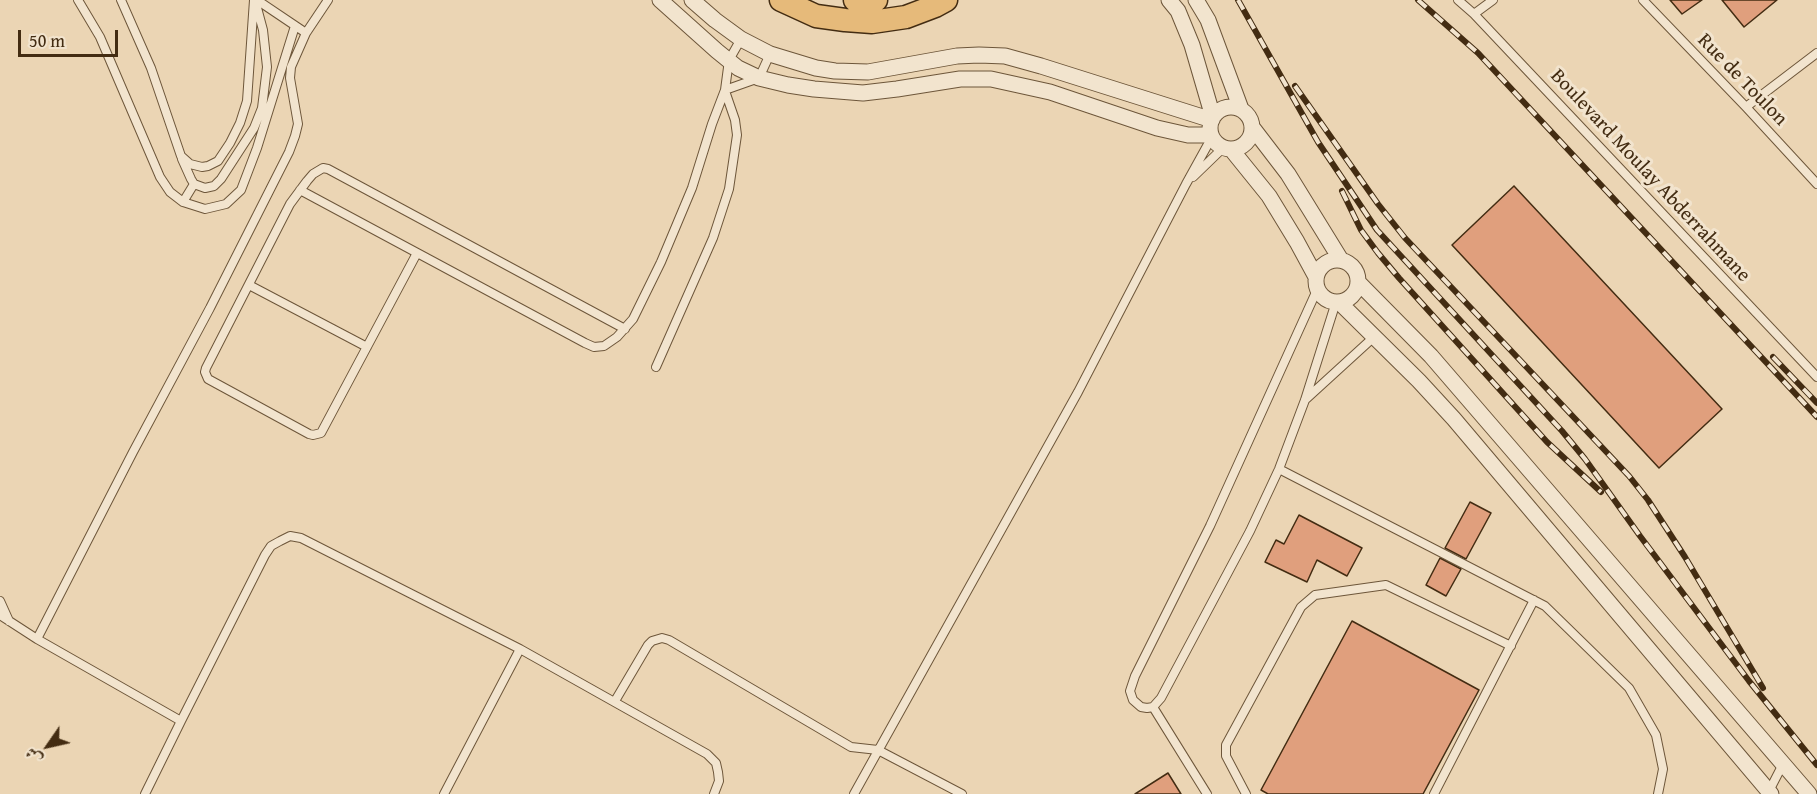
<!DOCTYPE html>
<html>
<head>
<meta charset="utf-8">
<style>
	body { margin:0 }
	#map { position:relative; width:1817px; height:794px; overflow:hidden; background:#ebd5b4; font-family:"Gentium Book Plus",Amiri,serif }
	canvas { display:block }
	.north { position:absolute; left:18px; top:716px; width:60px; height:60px; -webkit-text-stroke:4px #f2e4ce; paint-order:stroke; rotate:236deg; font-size:16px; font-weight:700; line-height:24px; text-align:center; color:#432c12 }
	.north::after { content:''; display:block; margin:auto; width:21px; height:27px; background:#432c12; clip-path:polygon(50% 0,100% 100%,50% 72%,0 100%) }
	.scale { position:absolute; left:18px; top:30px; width:100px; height:27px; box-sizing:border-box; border:3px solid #432c12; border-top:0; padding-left:8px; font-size:18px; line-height:21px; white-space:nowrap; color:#432c12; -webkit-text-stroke:4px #f2e4ce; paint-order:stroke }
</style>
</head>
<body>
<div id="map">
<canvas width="1817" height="794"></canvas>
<div class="north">ش</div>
<div class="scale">50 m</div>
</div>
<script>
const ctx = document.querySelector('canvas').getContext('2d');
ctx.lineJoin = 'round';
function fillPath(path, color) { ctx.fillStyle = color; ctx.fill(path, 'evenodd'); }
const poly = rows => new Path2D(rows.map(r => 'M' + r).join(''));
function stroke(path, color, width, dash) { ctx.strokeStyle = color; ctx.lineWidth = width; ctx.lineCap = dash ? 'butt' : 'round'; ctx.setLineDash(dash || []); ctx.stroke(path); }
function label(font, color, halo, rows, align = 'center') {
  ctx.font = font + ' "Gentium Book Plus",serif'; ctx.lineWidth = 6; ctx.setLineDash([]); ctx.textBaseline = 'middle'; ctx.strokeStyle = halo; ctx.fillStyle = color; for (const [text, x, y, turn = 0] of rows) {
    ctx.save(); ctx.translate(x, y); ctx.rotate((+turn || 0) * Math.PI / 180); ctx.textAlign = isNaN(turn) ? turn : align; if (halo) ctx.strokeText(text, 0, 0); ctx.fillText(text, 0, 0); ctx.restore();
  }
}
const building = poly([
	[1670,0,1702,0,1682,14,1670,0],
	[1722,0,1777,0,1744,27,1722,0],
	[1514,186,1722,409,1659,468,1452,245,1514,186],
	[1470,502,1491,513,1466,559,1445,548,1470,502],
	[1299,515,1362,548,1347,576,1317,560,1307,582,1265,562,1276,540,1284,544,1299,515],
	[1440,558,1461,569,1446,596,1426,585,1440,558],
	[1352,621,1479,690,1423,794,1268,794,1261,790,1352,621],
	[1168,773,1181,794,1135,794,1168,773]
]);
fillPath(building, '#e09f7d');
stroke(building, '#432c12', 1.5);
const lane = poly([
	[78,0,100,37,160,177,170,192,183,202,205,209,226,204,241,190,257,148,295,26],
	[121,0,151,68,181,156,190,164,202,167,208,166,218,161,230,143,240,123,247,101,254,0],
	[257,0,306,33],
	[1458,0,1474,14,1817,377],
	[1643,0,1746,107,1817,184],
	[1474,14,1493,0],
	[725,90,759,78,770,54],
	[1746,107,1817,53],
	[182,159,191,179,194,184,205,188,214,186,221,179,254,128,262,108,267,67,263,30,256,4],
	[1193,177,1223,148],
	[300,190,585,343,594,347,604,346,617,337,633,319,661,262,692,188,712,124,725,90,729,60,741,39],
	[183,202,194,184],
	[417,253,321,433,313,435,309,434,208,379,205,372,206,368,290,204,307,181,313,174,323,168,328,169,625,329],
	[249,285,367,347],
	[1317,290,1210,526,1135,676,1130,691,1133,700,1141,707,1147,708,1153,707,1161,698,1250,531,1279,469,1305,400,1336,302],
	[656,367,713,238,729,189,737,135,735,120,725,91],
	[1306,399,1375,336],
	[1279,469,1545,606,1629,688,1656,735,1663,769,1658,794],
	[0,601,9,621],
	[0,615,37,639,181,721,145,794],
	[37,639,133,452,210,308,289,152,295,136,298,124,290,78,291,67,306,33,328,0],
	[520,649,707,754,716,763,718,772,719,781,714,794],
	[615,701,648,645,652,641,662,638,669,640,851,747,878,750,962,794],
	[1153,707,1207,794],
	[181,721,265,555,271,546,280,541,290,536,301,538,520,649,444,794],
	[1768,793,1783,764],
	[854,794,1078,392,1186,184,1212,137],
	[1246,794,1226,756,1226,745,1301,607,1315,595,1386,585,1511,646],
	[1434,794,1534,600]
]);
const street = poly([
	[660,0,717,51,738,68,759,78,788,85,814,89,863,93,897,89,960,79,991,79,1050,92,1157,128,1188,135,1211,135],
	[692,0,715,20,741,39,770,54,816,68,835,71,868,72,957,56,979,55,1005,56,1041,66,1212,120],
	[1169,0,1178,11,1192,45,1213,117],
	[1196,0,1208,20,1241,109],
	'1210 128a21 21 0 1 1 42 0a21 21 0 1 1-42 0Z',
	[1252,127,1288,174,1341,260],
	[1231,149,1269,196,1297,242,1316,277],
	'1316 281a21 21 0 1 1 42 0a21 21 0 1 1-42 0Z',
	[1358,282,1431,356,1809,794],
	[1339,302,1419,381,1454,419,1771,794]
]);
const primary = poly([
	[781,0,816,16,845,20,872,22,906,17,935,6,946,0],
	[855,0,876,0]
]);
stroke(lane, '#6d563a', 10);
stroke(street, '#6d563a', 17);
stroke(primary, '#432c12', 25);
stroke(lane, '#f2e4ce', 8);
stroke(street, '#f2e4ce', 15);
stroke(primary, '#e6ba7a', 22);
const rail = poly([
	[1238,0,1318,142,1377,230,1562,431,1585,459,1640,536,1749,681,1817,765],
	[1418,0,1478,53,1817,417],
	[1295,86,1378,204,1405,238,1629,476,1648,500,1685,557,1763,688],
	[1342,191,1361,230,1378,253,1399,278,1547,442,1601,492],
	[1773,357,1817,403]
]);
stroke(rail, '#432c12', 6);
stroke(rail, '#f2e4ce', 4, [11]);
label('20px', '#432c12', '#f2e4ce', [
	["Rue de Toulon",1742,80,46],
	["Boulevard Moulay Abderrahmane",1650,176,47]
]);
</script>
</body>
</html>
